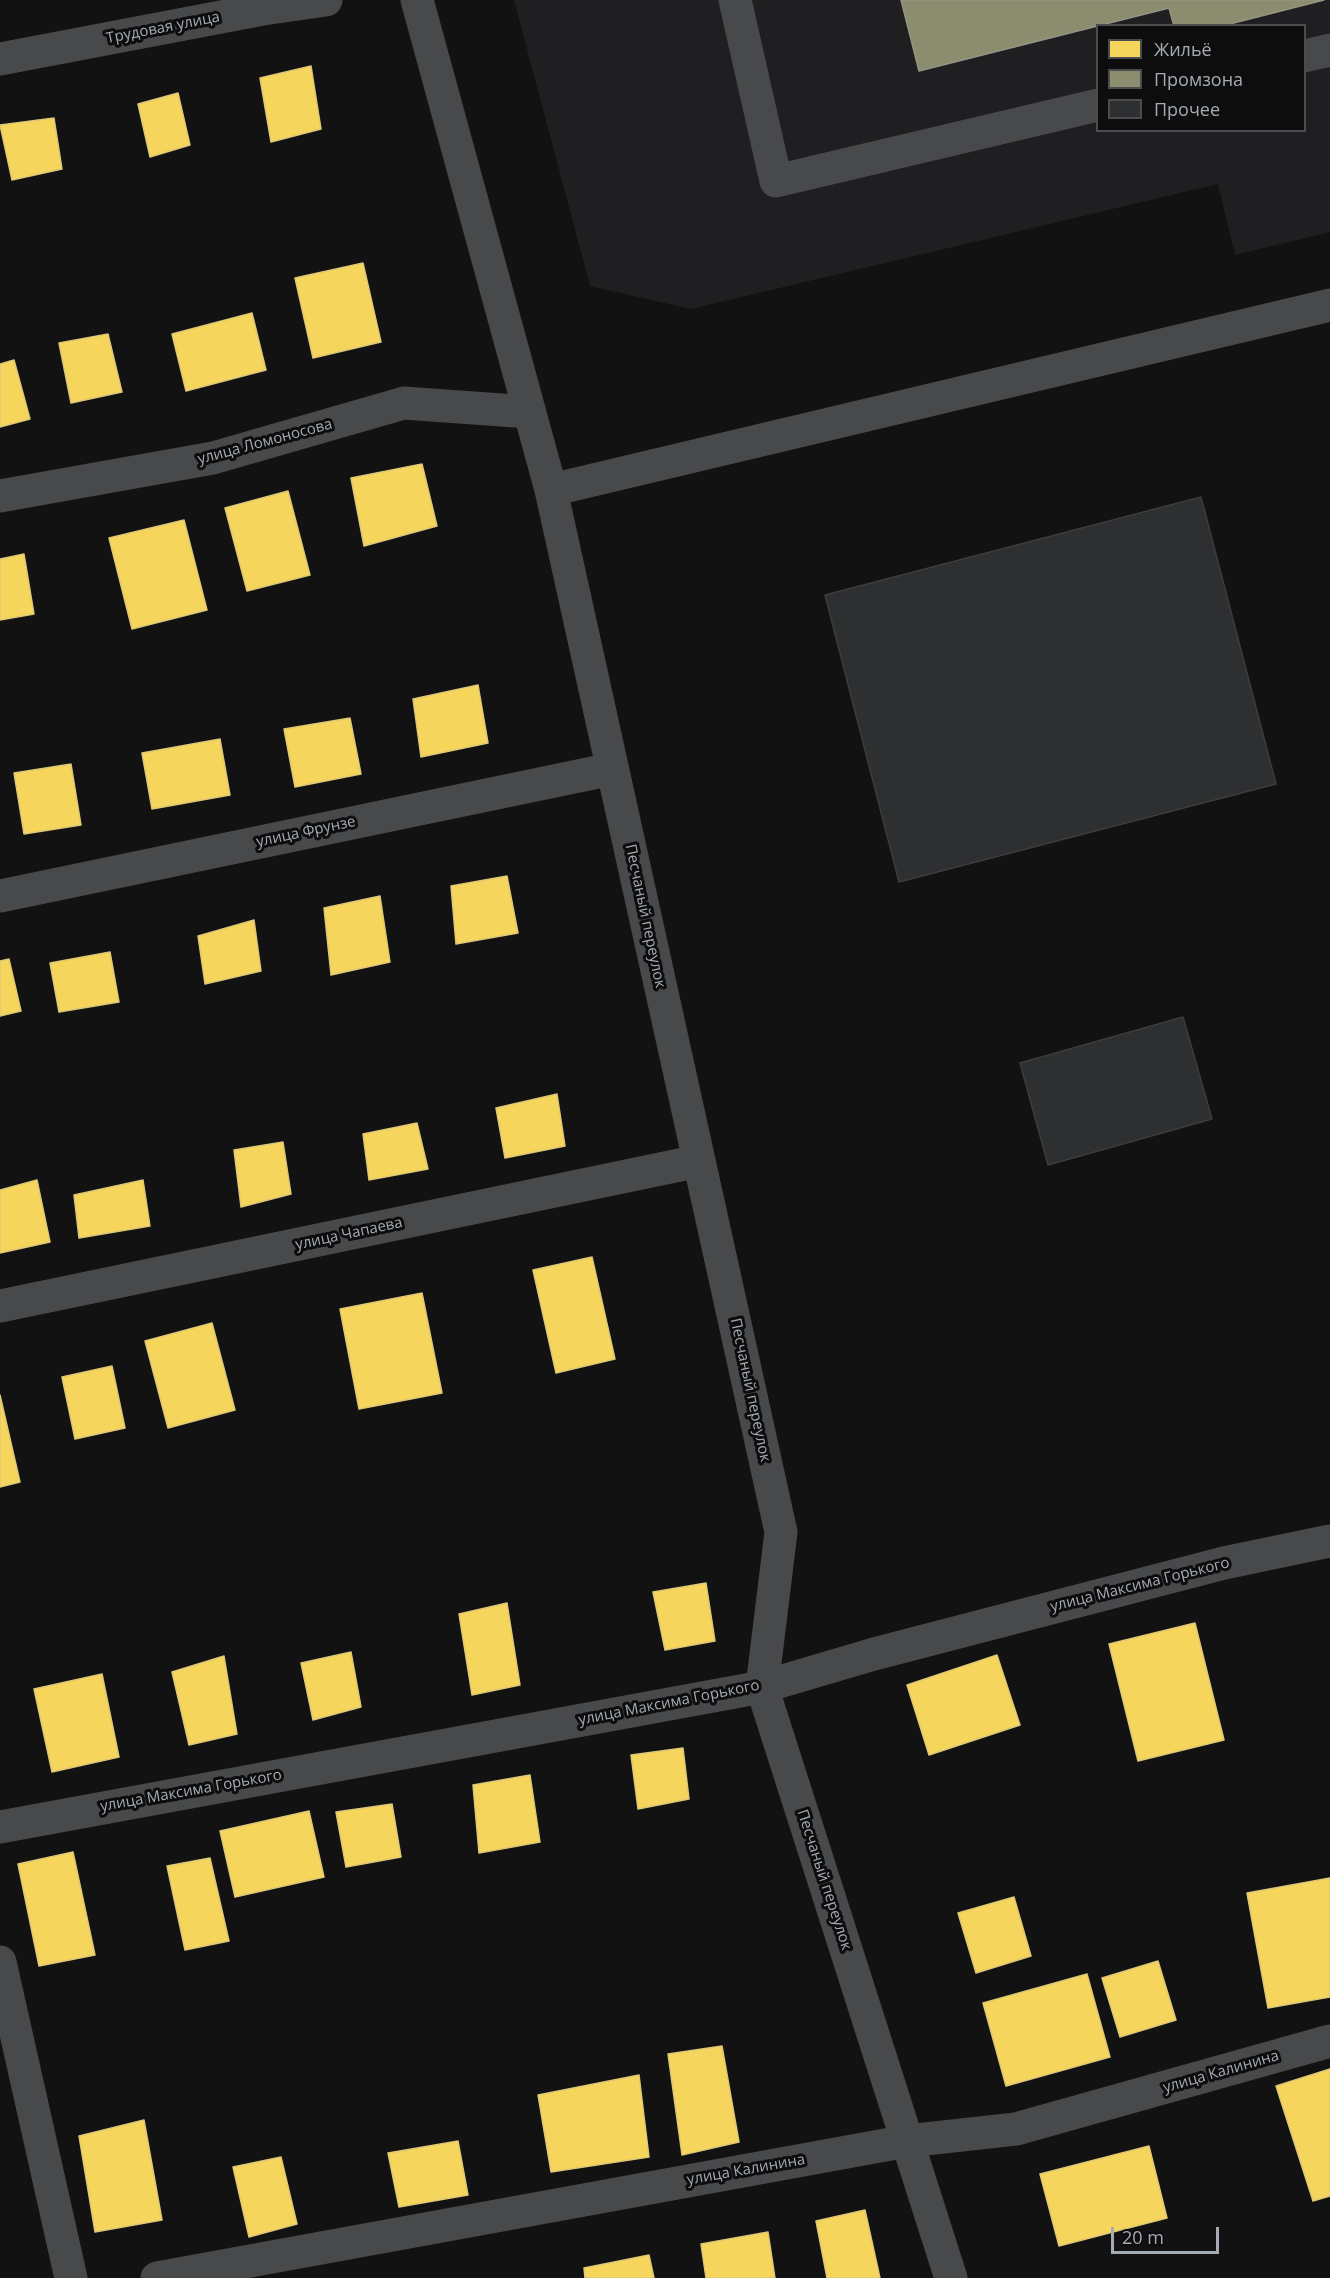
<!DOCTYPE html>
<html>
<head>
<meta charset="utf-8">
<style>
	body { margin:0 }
	#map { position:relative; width:1330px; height:2278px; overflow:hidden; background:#121213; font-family:"Open Sans",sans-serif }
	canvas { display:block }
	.legend { position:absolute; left:1096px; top:24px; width:210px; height:108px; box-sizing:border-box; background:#0d0d0e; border:2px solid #4a4c50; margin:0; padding:8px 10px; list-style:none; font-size:18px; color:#a5abb2 }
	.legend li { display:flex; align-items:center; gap:12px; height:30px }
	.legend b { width:30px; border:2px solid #4a4c50 }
	.scale { position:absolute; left:1111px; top:2227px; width:108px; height:27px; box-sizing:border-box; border:3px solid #a5abb2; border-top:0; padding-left:8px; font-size:18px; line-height:21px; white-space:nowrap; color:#a5abb2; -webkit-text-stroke:4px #0d0d0e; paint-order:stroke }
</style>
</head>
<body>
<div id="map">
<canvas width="1330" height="2278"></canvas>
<ul class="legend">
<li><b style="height:16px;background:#f6d55c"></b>Жильё</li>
<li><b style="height:16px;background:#8c8c6e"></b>Промзона</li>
<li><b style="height:16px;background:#2e2f30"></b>Прочее</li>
</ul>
<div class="scale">20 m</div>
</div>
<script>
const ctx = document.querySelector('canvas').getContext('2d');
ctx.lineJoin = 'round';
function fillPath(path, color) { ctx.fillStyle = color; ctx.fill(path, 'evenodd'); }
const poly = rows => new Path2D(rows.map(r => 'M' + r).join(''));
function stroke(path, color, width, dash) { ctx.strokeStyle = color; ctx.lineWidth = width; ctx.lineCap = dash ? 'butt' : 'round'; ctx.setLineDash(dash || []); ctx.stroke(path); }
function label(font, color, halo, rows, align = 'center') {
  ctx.font = font + ' "Open Sans",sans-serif'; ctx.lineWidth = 6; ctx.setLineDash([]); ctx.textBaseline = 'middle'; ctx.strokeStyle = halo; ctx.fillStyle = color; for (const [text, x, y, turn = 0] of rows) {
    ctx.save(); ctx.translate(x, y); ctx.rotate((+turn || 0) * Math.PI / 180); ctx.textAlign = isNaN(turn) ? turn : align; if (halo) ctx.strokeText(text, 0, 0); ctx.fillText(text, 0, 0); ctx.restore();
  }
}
fillPath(poly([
	[514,0,1330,0,1330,232,1235,255,1218,184,691,309,590,286],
	[1098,26,1304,26,1304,130,1098,130]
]), '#1f1f21');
const homes = poly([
	[311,66,321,129,271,142,260,78,311,66],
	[178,93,190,145,150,157,138,104,178,93],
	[54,118,62,169,12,180,0,125,54,118],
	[363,263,381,342,313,358,295,278,363,263],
	[252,313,266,370,186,391,172,334,252,313],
	[108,334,122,392,71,403,59,343,108,334],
	[14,360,30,419,0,427,0,364,14,360],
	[422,464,437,526,364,546,351,478,422,464],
	[288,491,310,575,247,591,225,508,288,491],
	[184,520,207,610,132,629,109,538,184,520],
	[24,554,34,614,0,620,0,559,24,554],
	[478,685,488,743,421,757,413,699,478,685],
	[350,718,361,774,295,787,284,729,350,718],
	[220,739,230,795,152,809,142,753,220,739],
	[71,764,81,825,24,834,14,773,71,764],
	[507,876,518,933,456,944,451,886,507,876],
	[380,896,390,962,331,975,324,908,380,896],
	[254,920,261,971,205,984,198,936,254,920],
	[110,952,119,1002,59,1012,50,963,110,952],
	[9,959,21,1011,0,1016,0,961,9,959],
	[557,1094,565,1146,505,1158,496,1108,557,1094],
	[417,1123,428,1169,369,1180,363,1134,417,1123],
	[283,1142,291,1194,241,1207,234,1150,283,1142],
	[37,1180,50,1242,0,1253,0,1190,37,1180],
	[143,1180,150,1226,79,1238,74,1195,143,1180],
	[592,1257,615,1359,556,1373,533,1270,592,1257],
	[422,1293,442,1393,359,1409,340,1309,422,1293],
	[212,1323,235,1410,168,1428,145,1341,212,1323],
	[112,1366,125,1428,75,1439,62,1377,112,1366],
	[0,1395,20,1482,0,1487,0,1395],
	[706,1583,715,1641,665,1650,653,1592,706,1583],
	[507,1603,520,1685,472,1695,459,1614,507,1603],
	[1195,1623,1224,1740,1138,1761,1109,1644,1195,1623],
	[351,1652,361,1707,313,1720,301,1663,351,1652],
	[997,1655,1020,1725,929,1755,907,1685,997,1655],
	[224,1656,237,1734,189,1745,172,1672,224,1656],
	[102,1674,119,1757,52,1772,34,1689,102,1674],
	[683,1748,689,1799,638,1809,631,1755,683,1748],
	[530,1775,540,1842,479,1853,473,1785,530,1775],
	[392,1804,401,1857,346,1867,336,1812,392,1804],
	[309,1811,324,1877,235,1897,220,1831,309,1811],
	[73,1852,95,1955,39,1966,18,1864,73,1852],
	[210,1858,229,1941,185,1950,167,1866,210,1858],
	[1330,1878,1330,1997,1268,2008,1247,1893,1330,1878],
	[1014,1897,1031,1956,976,1973,958,1913,1014,1897],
	[1158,1961,1176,2020,1120,2037,1102,1978,1158,1961],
	[1087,1974,1110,2057,1006,2086,983,2003,1087,1974],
	[722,2046,739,2142,682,2155,668,2054,722,2046],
	[1330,2069,1330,2196,1313,2201,1276,2086,1330,2069],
	[639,2075,649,2157,551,2172,538,2095,639,2075],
	[144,2120,162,2220,95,2232,79,2136,144,2120],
	[458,2141,468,2195,399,2207,388,2153,458,2141],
	[1149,2146,1167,2218,1059,2246,1040,2174,1149,2146],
	[281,2157,297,2224,249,2237,233,2167,281,2157],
	[865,2210,880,2278,827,2278,816,2221,865,2210],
	[768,2232,775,2278,706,2278,701,2244,768,2232],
	[649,2255,654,2278,585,2278,584,2268,649,2255]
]);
fillPath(homes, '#f6d55c');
stroke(homes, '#dec876', 1.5);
const industry = poly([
	[901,0,1324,0,1222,26,1174,26,1169,8,919,71,901,0]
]);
fillPath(industry, '#8c8c6e');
stroke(industry, '#949582', 1.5);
const building = poly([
	[1201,497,1276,784,899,882,825,595,1201,497],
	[1183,1017,1212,1119,1048,1165,1020,1063,1183,1017]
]);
fillPath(building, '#2e2f30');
stroke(building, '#3b3d3f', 1.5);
stroke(poly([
	[417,0,551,490,781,1532,762,1687,951,2278],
	[735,0,776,181,1098,105],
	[1304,56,1330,50],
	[0,59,263,9,326,0],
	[551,490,1330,305],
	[0,496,213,458,404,403,529,412],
	[0,896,612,769],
	[0,1306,699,1161],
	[0,1827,762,1687,874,1654,1224,1563,1330,1541],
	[0,1962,71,2278],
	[157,2278,907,2141,1016,2129,1330,2041]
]), '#47494b', 33);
label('15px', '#a5abb2', '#0d0d0e', [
	["Трудовая улица",163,28,-11],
	["улица Ломоносова",265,442,-15],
	["улица Фрунзе",306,832,-12],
	["Песчаный переулок",645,916,78],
	["улица Чапаева",349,1234,-12],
	["Песчаный переулок",750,1390,78],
	["улица Максима Горького",1140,1585,-14],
	["улица Максима Горького",669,1703,-11],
	["улица Максима Горького",191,1791,-10],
	["Песчаный переулок",824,1880,72],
	["улица Калинина",1221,2072,-16],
	["улица Калинина",746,2170,-10]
]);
</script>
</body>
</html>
